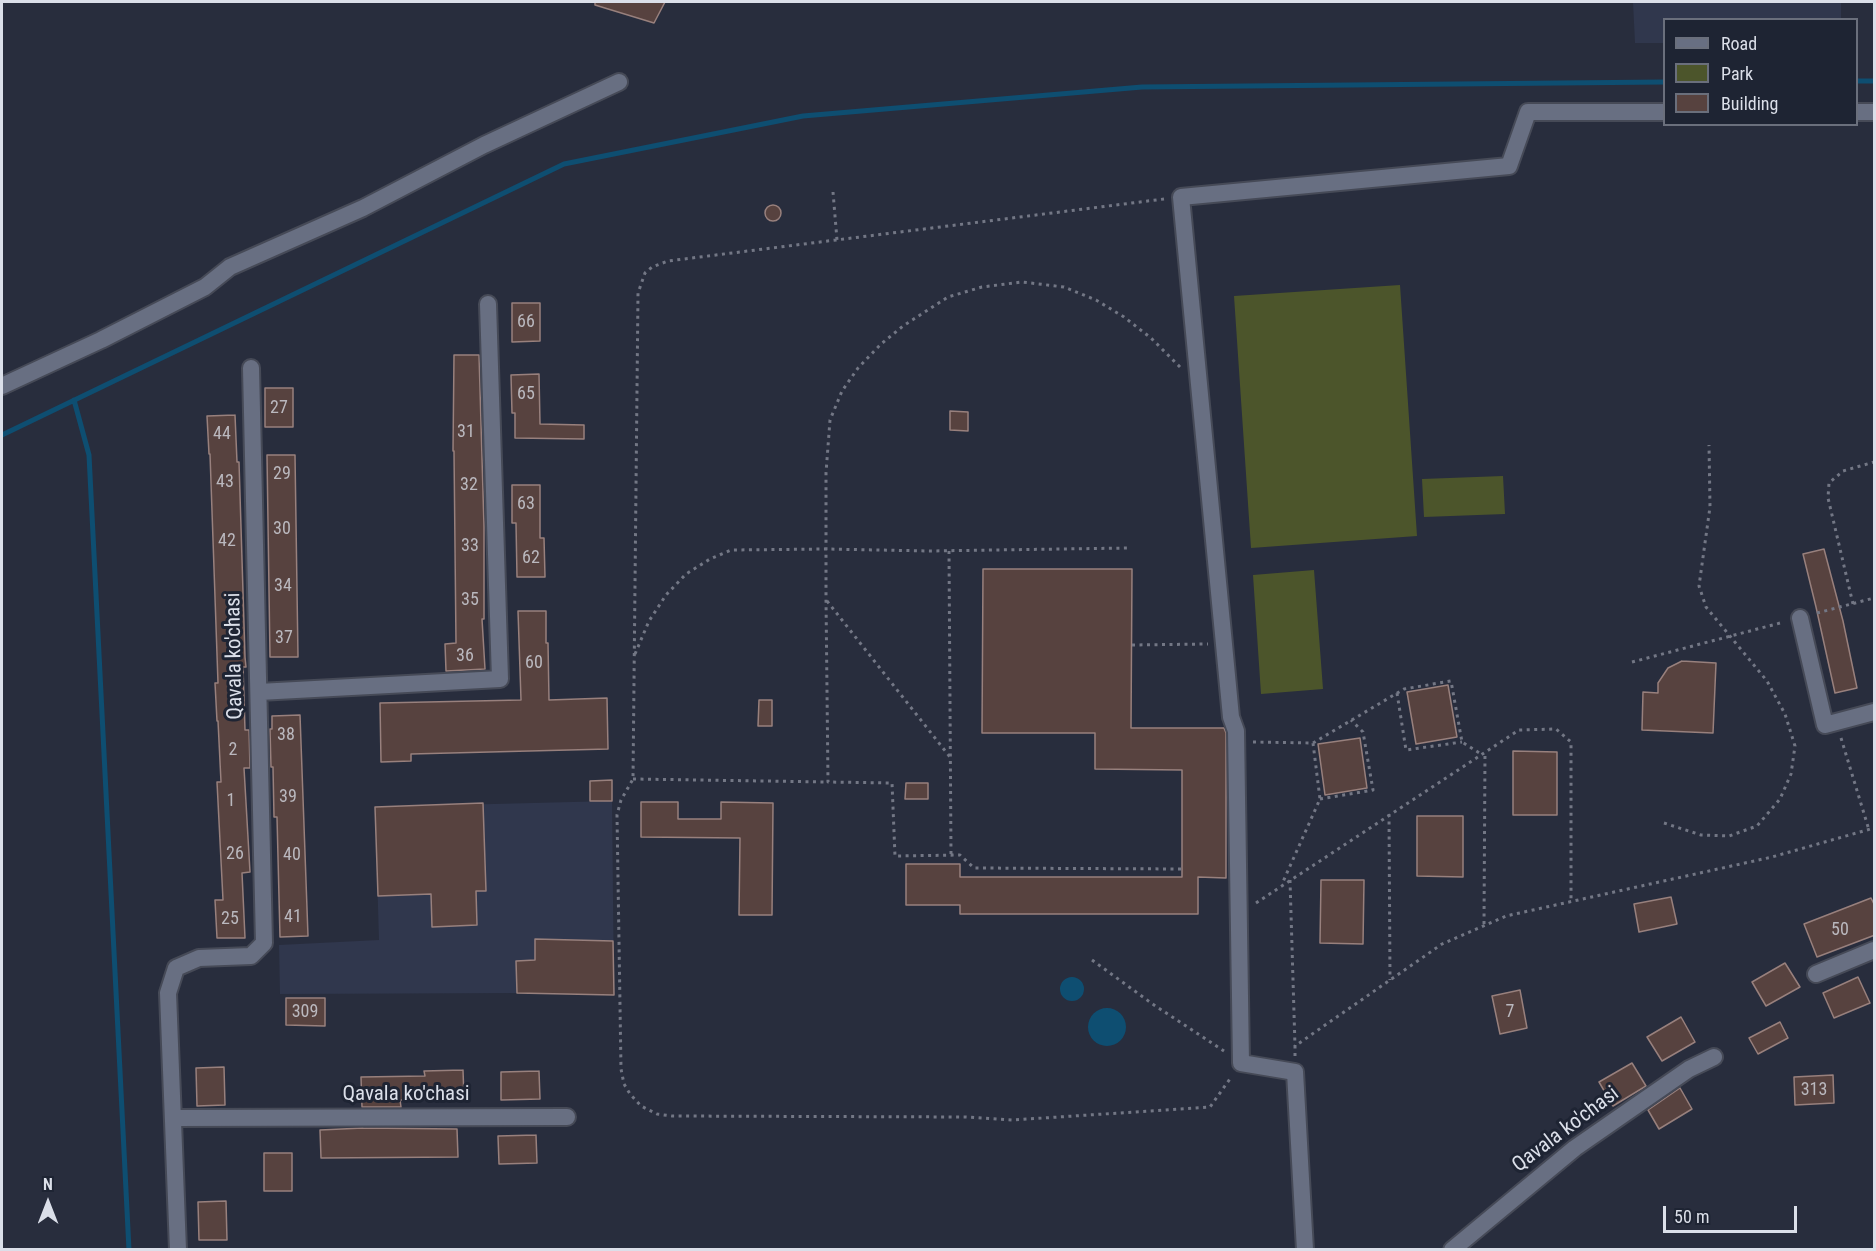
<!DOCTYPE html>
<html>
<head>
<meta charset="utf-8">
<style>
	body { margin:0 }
	#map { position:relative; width:1876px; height:1251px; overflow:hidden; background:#282d3d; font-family:"Roboto Condensed",sans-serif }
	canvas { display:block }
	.frame { position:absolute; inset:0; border:3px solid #dbdfe9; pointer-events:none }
	.legend { position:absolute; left:1663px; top:18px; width:195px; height:108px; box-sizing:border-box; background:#1e2433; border:2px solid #6a6f7c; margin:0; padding:8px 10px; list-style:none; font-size:18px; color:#dbdfe9 }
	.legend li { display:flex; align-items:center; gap:12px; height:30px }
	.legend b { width:30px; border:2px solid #6a6f7c }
	.north { position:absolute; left:18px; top:1173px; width:60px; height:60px; -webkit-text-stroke:4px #1e2433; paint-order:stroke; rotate:0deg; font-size:16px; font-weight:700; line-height:24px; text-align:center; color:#dbdfe9 }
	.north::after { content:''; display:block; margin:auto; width:21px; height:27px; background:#dbdfe9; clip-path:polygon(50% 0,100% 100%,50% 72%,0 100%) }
	.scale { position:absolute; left:1663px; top:1206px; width:134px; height:27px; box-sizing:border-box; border:3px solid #dbdfe9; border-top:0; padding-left:8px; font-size:18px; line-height:21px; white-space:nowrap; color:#dbdfe9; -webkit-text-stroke:4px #1e2433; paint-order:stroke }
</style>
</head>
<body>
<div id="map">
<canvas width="1876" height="1251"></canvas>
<div class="frame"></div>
<ul class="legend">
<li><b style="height:8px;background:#686f82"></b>Road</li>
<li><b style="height:16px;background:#4c552b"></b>Park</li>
<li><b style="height:16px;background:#57423f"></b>Building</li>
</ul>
<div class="north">N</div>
<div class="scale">50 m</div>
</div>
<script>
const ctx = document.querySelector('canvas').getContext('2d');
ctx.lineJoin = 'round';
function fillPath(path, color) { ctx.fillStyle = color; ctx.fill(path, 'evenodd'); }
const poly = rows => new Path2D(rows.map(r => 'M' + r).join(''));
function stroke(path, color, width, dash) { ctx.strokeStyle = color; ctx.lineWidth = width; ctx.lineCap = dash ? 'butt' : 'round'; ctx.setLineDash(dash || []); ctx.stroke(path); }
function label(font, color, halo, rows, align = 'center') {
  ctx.font = font + ' "Roboto Condensed",sans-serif'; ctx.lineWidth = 6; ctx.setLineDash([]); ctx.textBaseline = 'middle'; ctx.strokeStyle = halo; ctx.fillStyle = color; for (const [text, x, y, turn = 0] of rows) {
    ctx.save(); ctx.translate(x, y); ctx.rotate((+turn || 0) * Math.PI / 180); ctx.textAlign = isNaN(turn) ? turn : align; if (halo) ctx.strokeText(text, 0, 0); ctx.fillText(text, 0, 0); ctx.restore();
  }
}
fillPath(poly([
	[1633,2,1841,2,1841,19,1664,20,1664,43,1635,43],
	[612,801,614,995,517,993,280,994,279,945,379,940,375,807]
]), '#30374d');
fillPath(poly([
	[1400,285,1417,536,1251,548,1234,296],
	[1503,476,1505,514,1424,517,1422,479],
	[1314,570,1323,689,1261,694,1253,575]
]), '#4c552b');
fillPath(poly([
	'1060 989a12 12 0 1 1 24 0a12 12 0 1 1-24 0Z',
	'1088 1027a19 19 0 1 1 38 0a19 19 0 1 1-38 0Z'
]), '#0e4e71');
stroke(poly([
	[1856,81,1874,81],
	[74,400,89,455,129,1250],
	[2,435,564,164,803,116,1142,87,1664,82]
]), '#0e4e71', 5);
const building = poly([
	[595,2,665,2,654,23,595,5,595,2],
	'765 213a8 8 0 1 1 16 0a8 8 0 1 1-16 0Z',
	[512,303,540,303,540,341,512,342,512,303],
	[454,355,479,355,484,527,484,619,482,619,485,669,446,671,445,644,456,643,454,451,453,451,454,355],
	[539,374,540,424,584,425,584,439,515,438,515,413,512,413,511,375,539,374],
	[265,388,293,388,293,427,265,427,265,388],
	[950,411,968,412,968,431,950,430,950,411],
	[235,415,237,462,239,462,245,657,246,667,243,667,245,730,249,730,250,768,244,768,250,872,242,873,245,938,217,938,215,900,223,900,217,782,221,782,218,721,217,721,215,683,218,683,210,454,209,454,207,416,235,415],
	[267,455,295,455,298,657,270,657,267,455],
	[512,485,540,485,540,538,544,538,545,577,517,577,516,523,512,523,512,485],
	[1824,549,1843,621,1857,688,1835,693,1816,607,1803,554,1824,549],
	[983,569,1132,569,1131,728,1224,728,1226,733,1226,878,1198,877,1198,914,960,914,960,905,906,905,906,864,960,864,960,877,1182,877,1182,770,1095,769,1095,733,982,733,983,569],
	[518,611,546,611,546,643,548,643,549,700,607,698,608,749,411,754,411,761,381,762,380,703,521,700,518,611],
	[1682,661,1716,663,1713,733,1642,730,1643,692,1658,693,1658,683,1668,668,1682,661],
	[1448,685,1457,737,1416,744,1407,692,1448,685],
	[759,700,772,700,772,726,758,726,759,700],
	[300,715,308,936,280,937,277,817,274,817,273,767,271,767,270,729,272,729,272,716,300,715],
	[1360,738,1367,788,1325,795,1318,744,1360,738],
	[1513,751,1557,752,1557,815,1513,815,1513,751],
	[612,780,612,801,590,801,590,781,612,780],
	[906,783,928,783,928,799,905,799,906,783],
	[641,802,678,802,678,819,721,819,721,802,773,803,772,915,739,915,740,838,641,837,641,802],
	[483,803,486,891,476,891,477,925,432,927,431,894,378,896,375,807,483,803],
	[1417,816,1463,816,1463,877,1417,876,1417,816],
	[1321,880,1364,880,1363,944,1320,943,1321,880],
	[1671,897,1677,924,1639,932,1634,904,1671,897],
	[1871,898,1875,906,1875,935,1817,957,1804,924,1871,898],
	[535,939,613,941,614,995,517,993,516,961,535,960,535,939],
	[1785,963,1800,987,1766,1006,1752,982,1785,963],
	[1858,977,1870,1003,1834,1018,1823,993,1858,977],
	[1520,990,1527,1028,1500,1034,1492,996,1520,990],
	[286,998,325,998,325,1026,286,1025,286,998],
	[1681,1017,1695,1042,1662,1061,1647,1037,1681,1017],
	[1780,1022,1788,1038,1758,1054,1749,1038,1780,1022],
	[1632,1063,1646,1086,1613,1106,1599,1082,1632,1063],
	[224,1067,225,1105,197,1106,196,1068,224,1067],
	[463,1070,464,1098,400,1100,401,1107,362,1107,361,1077,425,1076,424,1071,463,1070],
	[539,1071,540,1099,501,1100,501,1072,539,1071],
	[1833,1075,1834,1103,1795,1105,1794,1077,1833,1075],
	[1680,1088,1692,1109,1659,1129,1648,1110,1680,1088],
	[363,1128,457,1129,458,1157,321,1158,320,1130,363,1128],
	[536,1135,537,1163,499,1164,498,1136,536,1135],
	[264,1153,292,1153,292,1191,264,1191,264,1153],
	[226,1201,227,1240,199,1240,198,1202,226,1201]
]);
fillPath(building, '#57423f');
stroke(building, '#98807d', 1.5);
const minor = poly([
	[1856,112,1874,112],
	[2,386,101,340,205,287,230,267,363,208,484,145,619,82],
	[1800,618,1825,725,1874,712],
	[259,692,500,679,488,304],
	[1816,974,1874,950],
	[173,1118,567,1117],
	[178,1250,168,993,176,968,199,958,251,956,264,943,251,368],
	[1305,1250,1295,1072,1241,1063,1236,731,1231,717,1181,197,1509,166,1528,112,1664,112],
	[1452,1250,1575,1148,1689,1069,1714,1057]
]);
stroke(minor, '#464a57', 20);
stroke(poly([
	[833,192,837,240],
	[1164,199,668,261,652,267,645,273,638,293,633,779,621,800,617,815,621,1069,624,1084,630,1094,641,1106,657,1114,672,1116,966,1117,1013,1120,1210,1107,1232,1076],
	[1180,367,1151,338,1124,317,1096,300,1064,287,1022,282,982,287,948,297,903,326,881,344,858,368,842,391,830,420,826,473,826,599,828,782,892,783,895,856,960,855,974,868,1182,869],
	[949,551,951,855],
	[827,601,950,757],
	[1853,604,1828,498,1829,483,1843,471,1874,462],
	[1817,613,1874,598],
	[1132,645,1208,644],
	[635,654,649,621,666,595,686,574,710,559,731,550,827,549,929,551,1128,548],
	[1632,662,1784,622],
	[1397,693,1406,750,1462,742],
	[1841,738,1869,830],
	[1253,742,1313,743,1320,799,1282,884],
	[1313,743,1404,689,1451,681,1462,742,1481,754],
	[633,779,828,782],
	[1320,799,1373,790,1363,732,1351,720],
	[1389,814,1390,980],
	[1664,823,1701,835,1729,836,1757,826,1780,799,1791,774,1795,746,1785,714,1767,681,1706,607,1699,586,1710,507,1709,445],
	[1290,880,1295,1046],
	[1256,903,1519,730,1556,729,1571,742,1571,902],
	[1484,924,1485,752],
	[1092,960,1154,1005,1224,1051],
	[1295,1056,1295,1046,1442,944,1506,916,1772,857,1874,828]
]), '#737785', 3, [3, 4.5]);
stroke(minor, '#686f82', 16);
label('18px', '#bab8be', null, [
	["66",526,322],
	["65",526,394],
	["27",279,408],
	["31",466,432],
	["44",222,434],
	["29",282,474],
	["43",225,482],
	["32",469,485],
	["63",526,504],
	["30",282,529],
	["42",227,541],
	["33",470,546],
	["62",531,558],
	["34",283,586],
	["35",470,600],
	["37",284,638],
	["36",465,656],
	["60",534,663],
	["38",286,735],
	["2",233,750],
	["39",288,797],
	["1",231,801],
	["26",235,854],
	["40",292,855],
	["41",293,917],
	["25",230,919],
	["50",1840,930],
	["309",305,1012],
	["7",1510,1012],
	["313",1814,1090]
]);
label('21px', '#dbdfe9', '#1e2433', [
	["Qavala ko'chasi",235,656,-91],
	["Qavala ko'chasi",406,1095],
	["Qavala ko'chasi",1566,1130,-37]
]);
</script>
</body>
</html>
